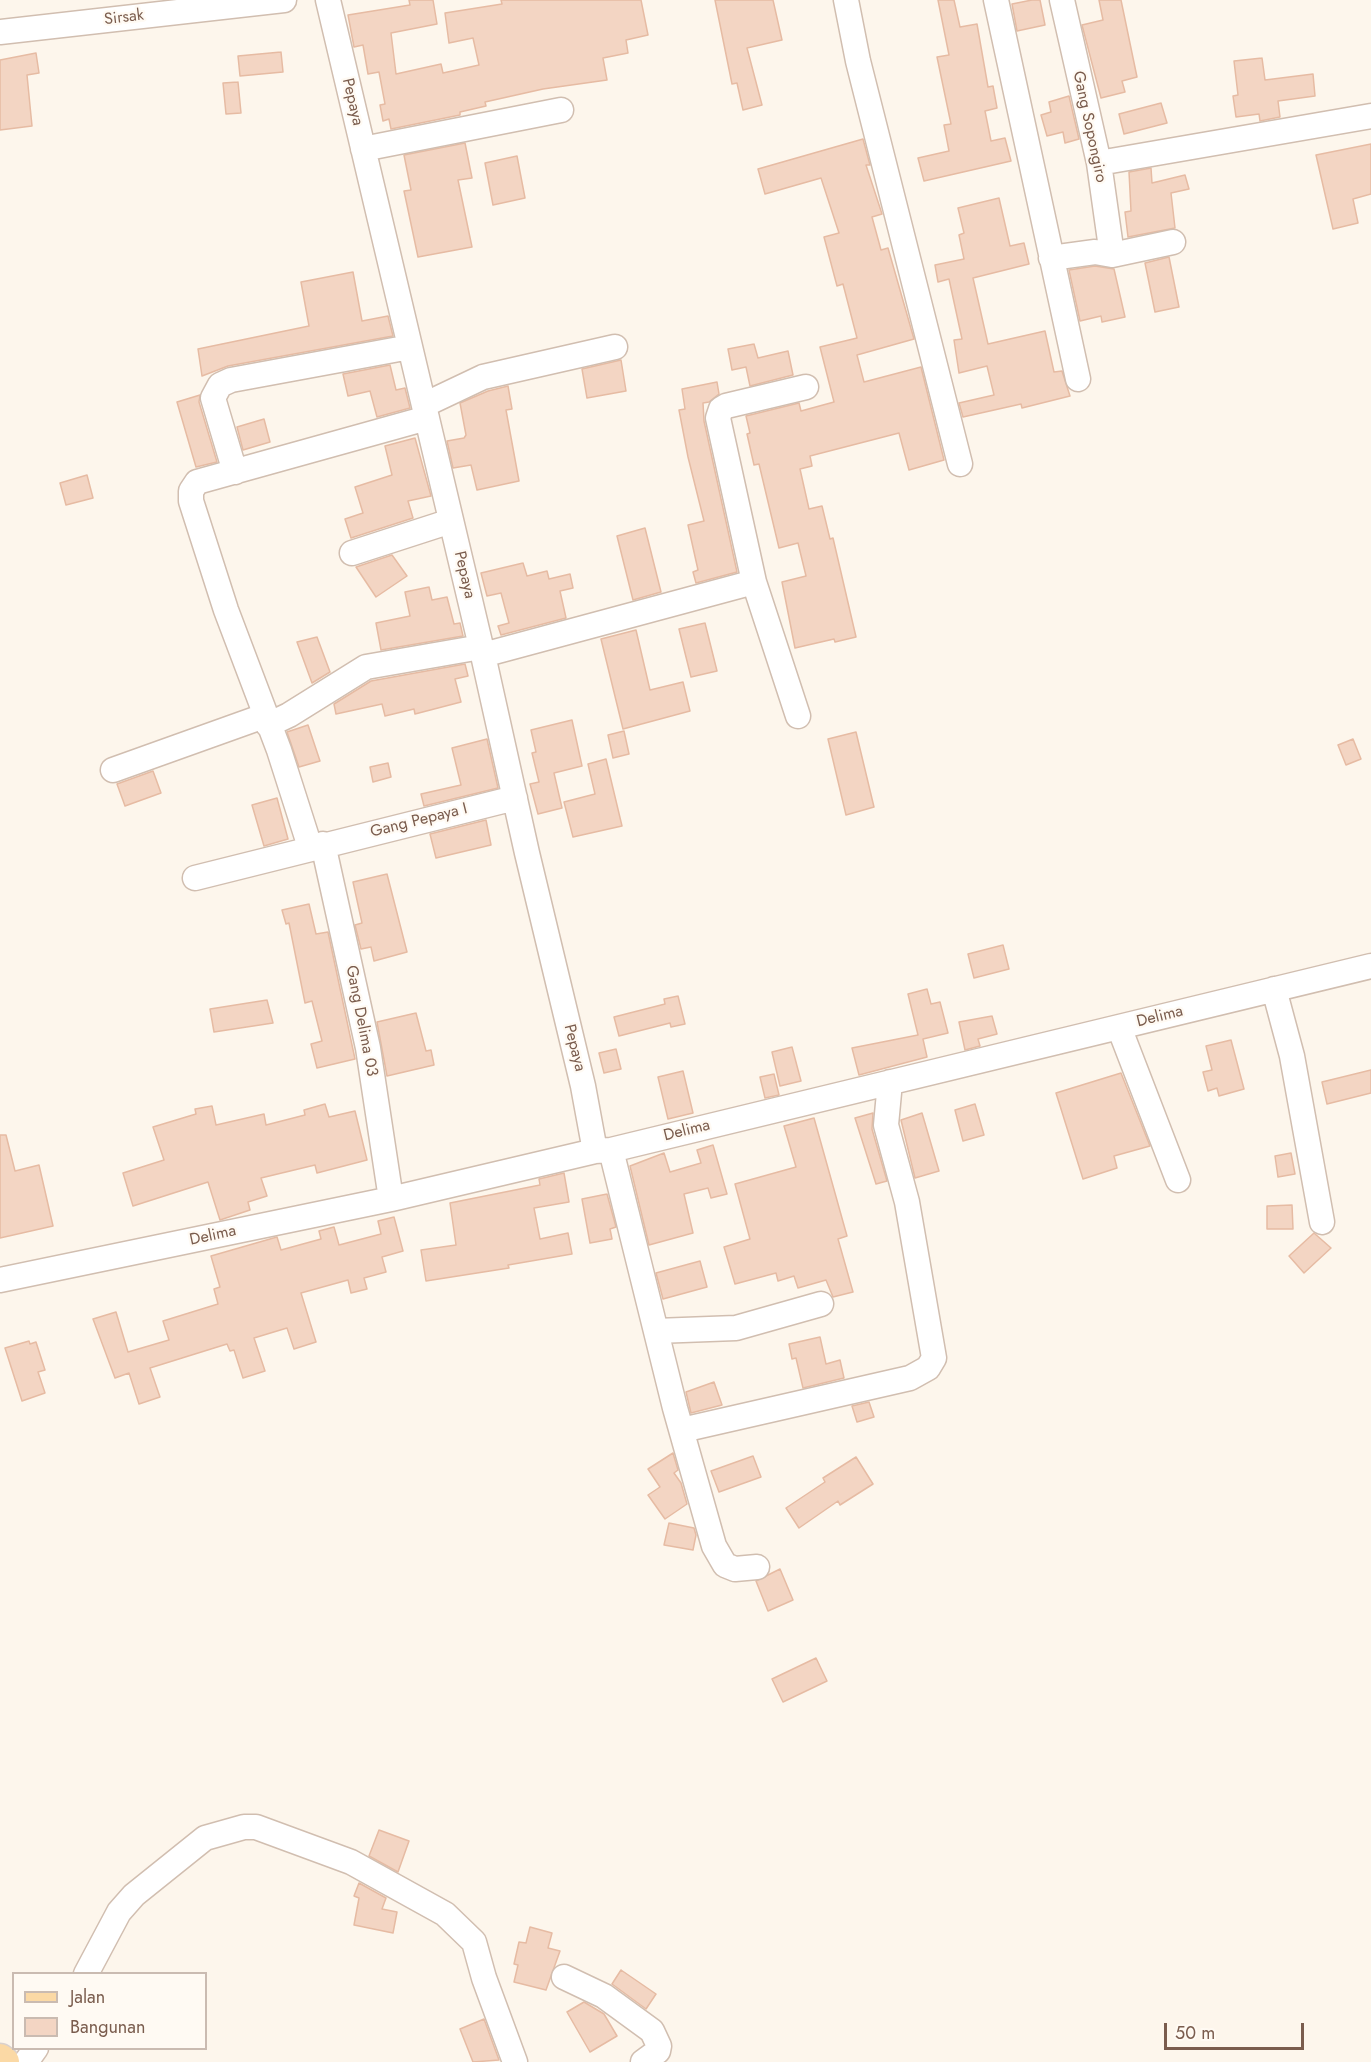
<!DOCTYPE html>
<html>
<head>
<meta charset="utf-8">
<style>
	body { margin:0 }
	#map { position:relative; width:1371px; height:2062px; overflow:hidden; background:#fdf6ec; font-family:Jost,sans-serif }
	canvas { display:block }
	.legend { position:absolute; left:12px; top:1972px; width:195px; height:78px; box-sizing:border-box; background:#fffaf3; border:2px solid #cabbb1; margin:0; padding:8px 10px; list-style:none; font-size:18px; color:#7a5c4d }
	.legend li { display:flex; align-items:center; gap:12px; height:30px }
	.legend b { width:30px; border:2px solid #cabbb1 }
	.scale { position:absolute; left:1164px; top:2023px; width:140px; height:27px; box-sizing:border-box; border:3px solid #7a5c4d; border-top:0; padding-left:8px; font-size:18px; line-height:21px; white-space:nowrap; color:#7a5c4d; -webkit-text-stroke:4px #fffaf3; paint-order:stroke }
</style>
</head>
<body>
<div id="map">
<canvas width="1371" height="2062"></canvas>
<ul class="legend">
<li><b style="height:8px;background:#fbd9a5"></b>Jalan</li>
<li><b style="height:16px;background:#f3d5c3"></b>Bangunan</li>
</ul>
<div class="scale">50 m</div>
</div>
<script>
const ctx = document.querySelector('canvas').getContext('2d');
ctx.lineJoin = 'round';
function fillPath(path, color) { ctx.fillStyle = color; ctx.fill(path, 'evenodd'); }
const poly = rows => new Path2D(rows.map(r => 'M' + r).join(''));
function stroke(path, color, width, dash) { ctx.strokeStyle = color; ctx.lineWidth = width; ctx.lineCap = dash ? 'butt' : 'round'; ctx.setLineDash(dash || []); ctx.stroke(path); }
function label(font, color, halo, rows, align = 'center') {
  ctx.font = font + ' Jost,sans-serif'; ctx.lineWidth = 4.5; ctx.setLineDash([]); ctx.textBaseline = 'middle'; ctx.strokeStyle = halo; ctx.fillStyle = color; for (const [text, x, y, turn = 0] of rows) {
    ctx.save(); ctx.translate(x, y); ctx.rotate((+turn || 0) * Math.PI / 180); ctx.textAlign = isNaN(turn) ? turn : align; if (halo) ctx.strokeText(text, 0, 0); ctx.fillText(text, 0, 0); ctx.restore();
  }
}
const building = poly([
	[409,0,433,0,437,24,391,33,396,74,441,64,443,73,479,65,473,38,449,43,445,13,502,4,501,0,641,0,648,35,626,40,628,53,603,58,607,80,543,89,485,102,486,106,460,112,460,115,391,129,389,119,383,121,380,105,385,104,379,72,368,74,363,45,354,47,348,15,410,5,409,0],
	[715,0,773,0,782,40,747,48,762,105,743,110,737,83,732,84,715,0],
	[938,0,954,0,960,27,977,24,988,87,993,86,997,108,985,111,991,141,1005,138,1011,161,924,181,918,158,949,151,944,125,951,124,937,57,949,55,938,0],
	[1032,0,1040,0,1045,25,1017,31,1012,4,1032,0],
	[1099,0,1121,0,1137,77,1122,81,1125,92,1101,98,1082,25,1103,20,1099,0],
	[281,52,283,72,240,76,238,56,281,52],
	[36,53,39,73,27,75,32,126,0,130,0,60,36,53],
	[1262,58,1265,80,1313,74,1315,96,1278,101,1280,117,1260,121,1259,114,1236,117,1233,96,1238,95,1234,61,1262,58],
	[238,82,241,113,226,114,223,83,238,82],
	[1069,96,1079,139,1065,143,1063,132,1047,136,1041,115,1051,112,1049,102,1069,96],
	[1161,103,1167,123,1124,134,1119,114,1161,103],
	[863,139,870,165,866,165,882,214,872,217,881,250,888,248,914,339,857,355,864,382,921,367,944,460,909,470,899,433,810,456,812,466,800,469,809,509,822,506,830,539,833,538,856,637,835,642,834,639,795,648,782,582,806,576,798,543,779,548,759,464,754,465,747,434,750,433,746,416,799,403,801,411,834,402,820,347,857,338,843,284,837,286,824,237,839,233,821,178,765,194,758,169,863,139],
	[465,143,472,178,458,180,472,247,418,257,404,191,411,190,404,155,465,143],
	[1371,144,1371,194,1353,199,1358,223,1333,229,1316,155,1371,144],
	[517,156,525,198,493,205,485,163,517,156],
	[1151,168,1152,183,1185,175,1189,189,1171,193,1175,228,1128,237,1125,212,1131,211,1129,172,1151,168],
	[999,198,1010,246,1024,243,1029,264,973,278,988,344,1045,331,1054,372,1062,371,1070,396,1022,408,1021,404,963,417,959,403,994,395,987,366,959,373,954,340,962,339,949,279,938,282,935,265,964,259,959,235,964,233,958,208,999,198],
	[1169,257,1179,307,1155,312,1145,263,1169,257],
	[1095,266,1114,269,1125,317,1102,322,1101,316,1080,321,1069,270,1095,266],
	[353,272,362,321,388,316,393,336,228,366,202,376,198,349,309,326,301,282,353,272],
	[754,344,758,358,788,351,793,375,750,386,746,367,732,370,728,349,754,344],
	[621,360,626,391,587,398,582,369,621,360],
	[390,365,396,390,405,388,410,408,377,417,370,391,348,396,343,374,390,365],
	[717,382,719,394,709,402,703,403,704,421,737,572,696,583,693,572,698,570,688,525,704,521,688,457,679,410,685,409,682,389,717,382],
	[508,386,512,409,506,410,519,481,477,490,471,465,453,468,447,441,464,438,466,435,460,403,488,391,508,386],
	[200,395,199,402,217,462,196,467,177,402,200,395],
	[264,419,270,442,243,450,237,427,264,419],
	[415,438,431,496,408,501,413,518,351,538,345,519,363,513,355,487,392,475,385,446,415,438],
	[87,475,93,498,66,505,60,483,87,475],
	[645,528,661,592,633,600,617,536,645,528],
	[392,555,407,576,376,597,356,567,392,555],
	[523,563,527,576,547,571,549,579,570,574,573,588,560,591,566,618,501,635,498,626,509,623,501,593,487,596,481,573,523,563],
	[429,587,432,600,447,597,454,624,460,623,463,636,381,650,376,623,410,616,405,592,429,587],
	[705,623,717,671,691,677,679,629,705,623],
	[636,630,650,690,683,682,690,711,623,729,601,639,636,630],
	[317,637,330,672,312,683,297,642,317,637],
	[465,664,468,676,455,679,461,702,415,714,414,709,385,716,382,704,336,714,334,704,371,681,465,664],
	[572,720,582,766,554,773,562,808,538,814,530,784,539,782,532,753,536,752,531,730,572,720],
	[308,725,320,761,299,767,287,732,308,725],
	[624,731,629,754,613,758,608,735,624,731],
	[856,732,874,807,846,815,828,739,856,732],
	[487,739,498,788,424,806,421,794,461,785,452,748,487,739],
	[1353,739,1361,759,1346,765,1338,745,1353,739],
	[606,759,622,826,573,837,564,802,595,794,588,764,606,759],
	[388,763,391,777,373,782,370,767,388,763],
	[153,771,161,793,125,806,117,784,153,771],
	[277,798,288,839,264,846,252,805,277,798],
	[486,820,491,845,436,858,430,834,486,820],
	[387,874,407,952,374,961,371,947,361,949,355,925,362,923,353,882,387,874],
	[309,904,316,934,328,932,355,1059,317,1068,311,1044,322,1041,312,1001,305,1003,289,923,286,924,282,910,309,904],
	[1003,945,1009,969,974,978,968,954,1003,945],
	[927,989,931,1004,940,1002,948,1033,923,1039,927,1057,859,1075,852,1048,918,1035,908,994,927,989],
	[678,996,685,1024,671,1027,670,1023,619,1036,614,1017,665,1004,664,999,678,996],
	[267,1000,273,1023,214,1032,210,1009,267,1000],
	[416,1013,426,1051,431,1050,434,1065,387,1076,377,1022,416,1013],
	[992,1016,997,1034,978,1039,980,1046,965,1050,959,1022,992,1016],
	[1231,1040,1244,1089,1219,1096,1217,1088,1208,1091,1203,1072,1212,1070,1206,1046,1231,1040],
	[792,1047,801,1081,780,1086,772,1052,792,1047],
	[616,1049,621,1069,604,1073,599,1053,616,1049],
	[1371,1070,1371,1093,1327,1104,1322,1082,1371,1070],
	[683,1071,693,1113,668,1119,658,1077,683,1071],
	[1121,1073,1150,1146,1114,1156,1117,1168,1083,1179,1056,1093,1121,1073],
	[774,1074,779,1095,765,1098,760,1077,774,1074],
	[325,1104,329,1117,355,1111,367,1160,317,1173,315,1165,261,1178,267,1196,248,1202,250,1210,220,1220,208,1182,133,1206,123,1173,164,1160,153,1127,196,1114,195,1109,212,1106,216,1125,264,1114,266,1125,305,1115,304,1110,325,1104],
	[975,1104,984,1135,963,1141,955,1110,975,1104],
	[873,1113,872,1129,887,1181,876,1184,855,1118,873,1113],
	[922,1113,939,1171,915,1178,901,1120,922,1113],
	[814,1118,847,1236,838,1239,853,1292,833,1297,826,1280,798,1288,794,1276,778,1281,776,1273,735,1284,724,1247,750,1239,735,1184,796,1167,784,1126,814,1118],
	[0,1135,6,1135,15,1171,39,1165,53,1226,0,1238,0,1135],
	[713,1145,727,1194,711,1198,708,1188,684,1194,693,1233,649,1245,630,1166,664,1153,670,1172,701,1163,697,1150,713,1145],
	[1291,1153,1295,1174,1278,1177,1275,1156,1291,1153],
	[564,1173,569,1202,534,1208,540,1239,568,1233,572,1254,508,1265,509,1268,426,1281,421,1250,456,1245,450,1203,540,1185,539,1179,564,1173],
	[607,1194,616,1227,610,1229,612,1239,590,1243,582,1199,607,1194],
	[1292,1205,1293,1229,1267,1229,1267,1206,1292,1205],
	[394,1217,403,1251,382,1257,386,1272,364,1278,367,1289,351,1293,348,1280,301,1293,316,1342,294,1349,287,1328,254,1338,265,1371,243,1378,234,1350,230,1351,227,1344,150,1368,160,1397,139,1404,129,1373,115,1378,93,1319,116,1312,128,1352,169,1340,163,1321,218,1304,214,1289,220,1287,211,1256,277,1237,281,1250,321,1239,319,1231,334,1227,339,1245,381,1234,378,1221,394,1217],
	[1314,1233,1331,1248,1304,1273,1289,1256,1314,1233],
	[700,1261,707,1287,663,1299,656,1273,700,1261],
	[820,1337,826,1364,840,1360,844,1378,803,1388,796,1358,792,1359,789,1344,820,1337],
	[29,1341,30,1344,36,1342,45,1370,38,1372,45,1393,22,1401,5,1348,29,1341],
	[714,1382,722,1405,691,1413,686,1392,714,1382],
	[869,1402,874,1417,857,1422,852,1406,869,1402],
	[673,1453,678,1470,674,1473,681,1483,687,1504,665,1519,648,1495,660,1487,648,1469,673,1453],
	[753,1456,761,1477,719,1492,711,1471,753,1456],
	[856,1457,873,1484,840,1505,838,1501,799,1528,786,1508,825,1482,823,1478,856,1457],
	[669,1523,694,1528,696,1535,693,1550,664,1545,669,1523],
	[780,1569,793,1600,768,1611,756,1581,780,1569],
	[816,1658,827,1681,783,1702,772,1679,816,1658],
	[379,1830,409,1841,398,1872,369,1856,379,1830],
	[359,1883,386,1898,382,1909,397,1912,393,1933,354,1925,359,1898,354,1896,359,1883],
	[530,1927,552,1933,548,1948,560,1951,546,1990,514,1982,518,1965,514,1964,519,1942,526,1943,530,1927],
	[621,1970,656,1994,646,2009,612,1984,621,1970],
	[584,2002,604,2014,617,2036,590,2052,567,2012,584,2002],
	[484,2019,499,2060,473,2062,460,2029,484,2019]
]);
fillPath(building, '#f3d5c3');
stroke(building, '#e6bba3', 1.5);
const minor = poly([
	[328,0,483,655,527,853,583,1086,595,1151],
	[846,0,858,61,960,464],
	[996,0,1078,379],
	[1062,0,1099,163,1112,255],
	[0,32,284,0],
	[363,149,561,110],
	[1099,163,1371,116],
	[1051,258,1095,252,1112,255,1173,242],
	[424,405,483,377,615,347],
	[235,472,213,398,220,385,231,380,410,347],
	[352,553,451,521],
	[483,655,754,582],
	[798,716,754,582,718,418,721,409,726,406,806,387],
	[268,725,289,715,366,667,481,647],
	[113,770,264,716],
	[323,844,368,1048,391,1199],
	[310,847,279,750,226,610,191,501,191,491,197,482,427,418],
	[195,878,515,798],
	[1274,989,1292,1056,1322,1222],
	[1119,1027,1178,1180],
	[611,1150,675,1408,714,1546,725,1565,735,1569,757,1567],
	[0,1280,391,1199,595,1151,611,1150,1371,966],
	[656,1331,736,1328,821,1304],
	[682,1430,910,1378,928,1368,934,1358,907,1202,886,1125,890,1082],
	[86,1974,119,1912,134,1895,205,1838,244,1827,256,1827,351,1862,445,1914,474,1942,484,1978,515,2062],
	[564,1977,604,1996,652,2031,659,2046,658,2051,643,2062],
	[26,2062,36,2048]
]);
const major = poly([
	[0,2059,4,2062]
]);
stroke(minor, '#d1beb0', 27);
stroke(major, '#dad1cd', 33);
stroke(minor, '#fff', 24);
stroke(major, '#fbd9a5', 30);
label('16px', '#7a5c4d', '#fffaf3', [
	["Sirsak",124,18,-7],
	["Pepaya",352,102,77],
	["Gang Sopongiro",1089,127,78],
	["Pepaya",464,575,77],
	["Gang Pepaya I",419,821,-14],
	["Delima",1160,1017,-14],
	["Gang Delima 03",361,1021,79],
	["Pepaya",574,1048,76],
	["Delima",687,1131,-14],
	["Delima",213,1236,-12]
]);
</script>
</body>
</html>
